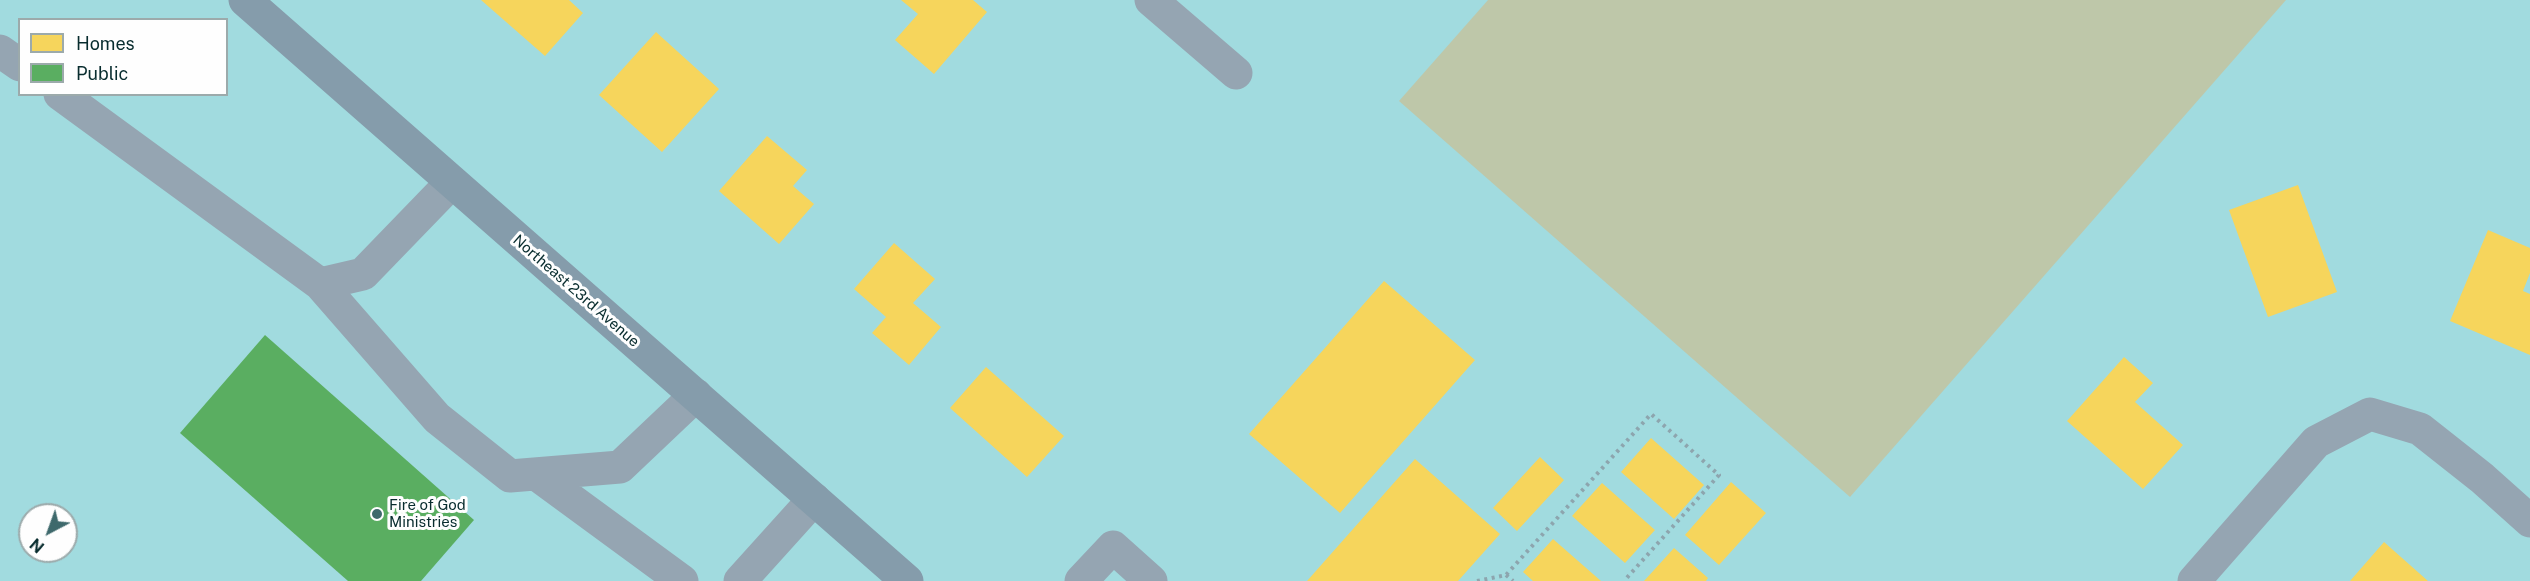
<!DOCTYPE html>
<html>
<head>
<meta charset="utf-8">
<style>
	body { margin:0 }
	#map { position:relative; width:2530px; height:581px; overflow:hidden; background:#a1dbdf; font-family:"Public Sans",sans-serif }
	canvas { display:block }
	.legend { position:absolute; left:18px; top:18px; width:210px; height:78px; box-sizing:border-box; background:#fefefe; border:2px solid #9caaab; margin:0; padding:8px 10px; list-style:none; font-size:18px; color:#082c2e }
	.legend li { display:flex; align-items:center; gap:12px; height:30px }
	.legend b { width:30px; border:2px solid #9caaab }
	.north { position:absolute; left:18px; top:503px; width:60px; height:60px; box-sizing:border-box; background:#fefefe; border:2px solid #9caaab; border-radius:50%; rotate:221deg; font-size:16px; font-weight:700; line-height:24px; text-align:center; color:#082c2e }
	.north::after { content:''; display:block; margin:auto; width:21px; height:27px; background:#3e696c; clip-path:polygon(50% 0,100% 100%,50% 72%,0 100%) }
</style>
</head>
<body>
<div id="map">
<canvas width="2530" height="581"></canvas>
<ul class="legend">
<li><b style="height:16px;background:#f6d55c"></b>Homes</li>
<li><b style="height:16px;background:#5aae61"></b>Public</li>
</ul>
<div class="north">N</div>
</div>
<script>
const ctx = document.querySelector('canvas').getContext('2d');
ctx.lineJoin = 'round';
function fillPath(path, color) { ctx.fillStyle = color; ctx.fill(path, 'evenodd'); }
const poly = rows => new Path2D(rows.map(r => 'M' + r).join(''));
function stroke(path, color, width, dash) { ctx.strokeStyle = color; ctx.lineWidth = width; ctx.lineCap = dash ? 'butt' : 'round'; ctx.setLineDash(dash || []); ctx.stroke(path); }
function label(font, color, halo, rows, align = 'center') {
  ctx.font = font + ' "Public Sans",sans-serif'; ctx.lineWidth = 6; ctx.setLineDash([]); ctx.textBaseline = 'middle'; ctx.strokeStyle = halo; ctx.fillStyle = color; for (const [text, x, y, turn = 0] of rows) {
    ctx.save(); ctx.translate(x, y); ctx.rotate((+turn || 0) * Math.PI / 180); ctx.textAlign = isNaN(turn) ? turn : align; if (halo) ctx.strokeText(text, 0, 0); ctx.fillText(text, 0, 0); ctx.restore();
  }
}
fillPath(poly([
	[1488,0,2286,0,1850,497,1399,101]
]), '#bec7a9');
fillPath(poly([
	[481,0,569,0,583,13,545,56],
	[901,0,973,0,987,12,934,74,895,40,918,14],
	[656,32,719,89,662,152,599,95],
	[767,136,807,170,793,186,814,204,779,244,719,191],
	[2298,185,2337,292,2268,317,2229,210],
	[2488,230,2530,248,2530,273,2523,291,2530,294,2530,355,2450,321],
	[894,243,935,279,913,303,941,327,909,365,872,333,886,317,854,289],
	[1384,281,1475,360,1340,513,1249,434],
	[2124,357,2153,383,2135,402,2183,445,2143,489,2067,421],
	[986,367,1064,436,1027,477,950,408],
	[1651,438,1704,485,1674,519,1621,472],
	[1540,457,1564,480,1517,531,1493,508],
	[1415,459,1500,534,1458,581,1307,581],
	[1731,482,1766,513,1719,565,1685,535],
	[1602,483,1655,530,1625,563,1572,516],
	[1553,539,1601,581,1533,581,1523,572],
	[2384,542,2428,581,2350,581],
	[1674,548,1708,578,1706,581,1644,581]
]), '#f6d55c');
fillPath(poly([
	[265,335,474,520,421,581,348,581,180,433]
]), '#5aae61');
stroke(poly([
	[1506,575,1513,581],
	[1477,581,1506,575,1651,414,1719,475,1624,581]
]), '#8da5ae', 4, [3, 4.5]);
stroke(poly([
	[1151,0,1236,73],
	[0,51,20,65],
	[60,94,320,284,363,274,452,182],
	[320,284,437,418,510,476,620,467,696,395],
	[536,474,682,581],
	[740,581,814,499],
	[1081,581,1113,547,1151,581],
	[2194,581,2316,442,2370,414,2420,429,2482,478,2530,521]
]), '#95a5b2', 33);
stroke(poly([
	[245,0,907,581]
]), '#859cab', 33);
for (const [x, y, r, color] of [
	[377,514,6,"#3e696c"]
]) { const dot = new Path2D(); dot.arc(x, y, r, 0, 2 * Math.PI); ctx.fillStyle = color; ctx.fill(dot); stroke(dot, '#fefefe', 2); }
label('15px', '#082c2e', '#fefefe', [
	["Northeast 23rd Avenue",576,291,41]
]);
label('15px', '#082c2e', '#fefefe', [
	["Fire of God",389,505],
	["Ministries",389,522]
], 'left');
</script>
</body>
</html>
